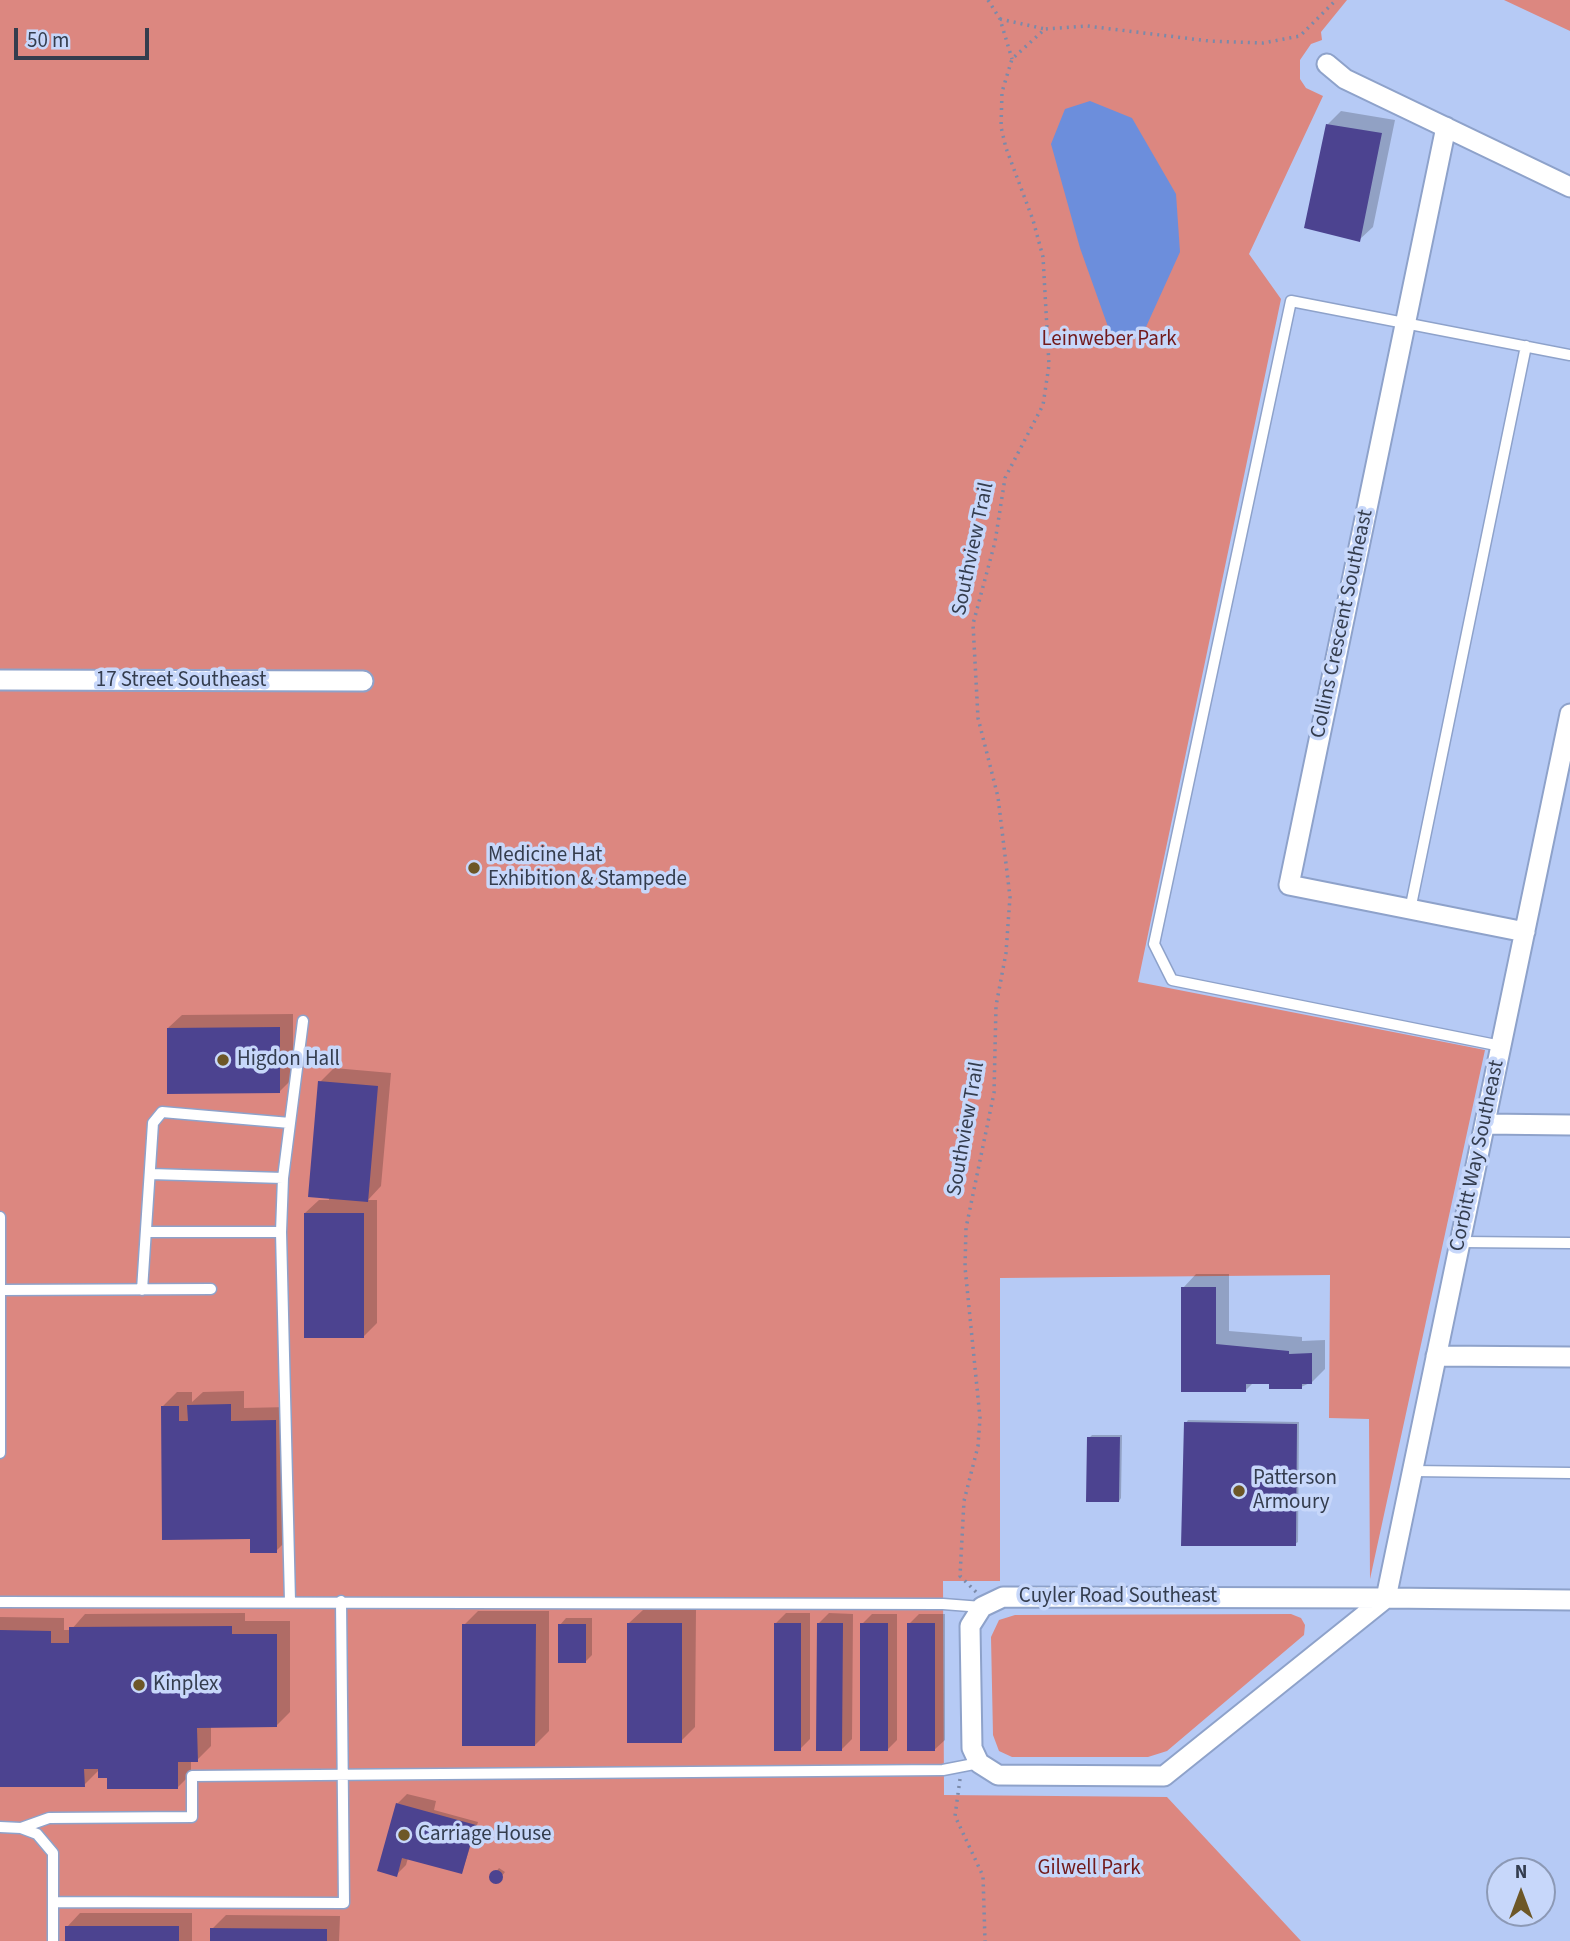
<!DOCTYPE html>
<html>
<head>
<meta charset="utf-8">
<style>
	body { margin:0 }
	#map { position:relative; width:1570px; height:1941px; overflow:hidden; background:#b6caf5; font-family:"Source Sans 3",sans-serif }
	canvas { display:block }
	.north { position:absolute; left:1486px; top:1857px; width:70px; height:70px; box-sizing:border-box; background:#c7d7fa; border:2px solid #8c99b5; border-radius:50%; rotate:0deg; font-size:19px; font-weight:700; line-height:28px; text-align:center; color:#343d4e }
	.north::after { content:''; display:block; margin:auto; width:24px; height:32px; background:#6d5727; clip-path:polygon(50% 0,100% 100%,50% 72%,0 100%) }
	.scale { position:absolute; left:14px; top:28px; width:135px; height:32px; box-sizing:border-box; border:4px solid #343d4e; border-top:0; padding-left:9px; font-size:21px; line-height:24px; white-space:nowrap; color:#343d4e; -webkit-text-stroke:5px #c7d7fa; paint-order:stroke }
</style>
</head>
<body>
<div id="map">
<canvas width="1570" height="1941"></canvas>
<div class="north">N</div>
<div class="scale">50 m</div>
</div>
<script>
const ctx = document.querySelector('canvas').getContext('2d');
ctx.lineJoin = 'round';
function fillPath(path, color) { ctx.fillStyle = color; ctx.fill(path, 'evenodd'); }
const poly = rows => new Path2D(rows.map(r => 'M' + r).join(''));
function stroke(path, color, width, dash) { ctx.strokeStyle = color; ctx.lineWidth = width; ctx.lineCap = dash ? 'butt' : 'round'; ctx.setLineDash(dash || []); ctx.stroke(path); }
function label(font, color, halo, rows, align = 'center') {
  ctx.font = font + ' "Source Sans 3",sans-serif'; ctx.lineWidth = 7; ctx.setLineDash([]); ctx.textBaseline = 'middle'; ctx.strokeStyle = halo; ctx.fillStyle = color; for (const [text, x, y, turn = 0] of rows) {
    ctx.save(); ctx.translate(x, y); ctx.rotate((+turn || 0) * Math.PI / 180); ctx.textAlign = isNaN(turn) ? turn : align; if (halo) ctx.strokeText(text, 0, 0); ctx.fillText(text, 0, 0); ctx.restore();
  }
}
fillPath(poly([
	[0,0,1347,0,1321,32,1322,40,1311,44,1300,60,1300,79,1306,88,1323,96,1249,254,1281,299,1138,982,1485,1050,1370,1579,1369,1419,1329,1418,1330,1275,1000,1278,1000,1581,943,1581,944,1795,1167,1797,1301,1941,0,1941],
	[1504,0,1570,0,1570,31],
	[1291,1614,1301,1618,1305,1625,1304,1635,1167,1751,1148,1757,1012,1757,999,1751,993,1735,991,1637,999,1620,1015,1615]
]), '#dc8780');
fillPath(poly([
	[1090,101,1132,118,1176,194,1180,252,1141,338,1112,338,1080,248,1051,144,1065,109]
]), '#6c8edc');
fillPath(poly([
	[1341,111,1395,120,1373,227,1359,240,1327,125],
	[293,1014,293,1078,279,1092,168,1028,182,1015],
	[334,1068,391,1073,381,1186,368,1200,377,1200,377,1323,363,1337,305,1213,319,1200,329,1200,320,1082],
	[1196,1274,1229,1274,1229,1331,1302,1337,1302,1341,1325,1340,1325,1369,1312,1382,1301,1387,1254,1382,1246,1390,1183,1391,1183,1288],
	[244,1391,244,1408,289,1407,290,1537,276,1551,252,1538,163,1406,177,1392,192,1392,192,1402,203,1392],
	[1188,1420,1299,1422,1298,1542,1295,1544,1186,1423],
	[1092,1435,1122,1435,1121,1498,1119,1501,1089,1438],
	[643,1610,696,1610,695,1727,681,1741,629,1623],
	[478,1611,549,1611,549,1731,535,1745,464,1625],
	[245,1613,245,1621,290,1621,290,1712,277,1725,211,1726,211,1746,197,1760,191,1760,191,1774,178,1787,109,1776,100,1769,84,1785,0,1786,0,1617,64,1618,64,1630,71,1630,85,1614],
	[786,1613,810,1613,810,1739,800,1749,776,1623],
	[829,1613,853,1614,852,1739,842,1749,819,1623],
	[872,1614,897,1614,897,1740,887,1750,862,1624],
	[919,1614,945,1614,945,1740,934,1750,909,1624],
	[566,1618,592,1618,592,1655,586,1661,560,1625],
	[407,1794,436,1801,434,1810,478,1822,462,1872,408,1858,406,1865,396,1875,397,1804],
	[499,1868,505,1872,497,1882,491,1878],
	[80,1913,192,1913,192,1941,67,1941,67,1927],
	[226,1915,340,1916,339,1941,212,1941,212,1929]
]), '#0003');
fillPath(poly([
	[1326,124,1382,133,1360,242,1304,228],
	[280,1027,280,1093,167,1094,167,1028],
	[318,1081,378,1086,368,1202,308,1197],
	[304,1213,364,1213,364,1338,304,1338],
	[1181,1287,1216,1287,1216,1344,1289,1351,1289,1354,1312,1353,1312,1384,1302,1384,1302,1389,1269,1389,1269,1384,1246,1384,1246,1392,1181,1392],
	[231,1404,231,1421,276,1420,277,1553,250,1553,250,1539,162,1540,161,1406,179,1406,179,1421,188,1421,187,1405],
	[1184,1422,1297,1424,1296,1546,1181,1546],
	[1087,1437,1120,1437,1119,1502,1086,1502],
	[627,1623,682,1623,682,1743,627,1743],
	[774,1623,801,1623,801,1751,774,1751],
	[817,1623,843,1623,842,1751,816,1751],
	[860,1623,888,1623,888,1751,860,1751],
	[907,1623,935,1623,935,1751,907,1751],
	[462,1624,536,1624,535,1746,462,1746],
	[558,1624,586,1624,586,1663,558,1663],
	[232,1626,232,1634,277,1634,277,1727,197,1728,198,1762,178,1762,178,1789,107,1789,107,1778,98,1778,98,1769,84,1769,85,1787,0,1787,0,1630,51,1631,51,1643,69,1643,69,1627],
	[396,1803,476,1825,462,1874,402,1858,397,1877,377,1871],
	'489 1877a7 7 0 1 1 14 0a7 7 0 1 1-14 0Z',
	[65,1926,179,1926,179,1941,65,1941],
	[210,1928,327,1929,327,1941,210,1941]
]), '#4c4390');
const lane = poly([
	[1410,910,1526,346],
	[1501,1046,1172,980,1154,944,1291,301,1570,355],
	[150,1174,283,1178],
	[0,1217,0,1453],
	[146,1232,281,1232],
	[1460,1242,1570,1243],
	[0,1290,211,1289],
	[142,1290,153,1123,162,1112,290,1123],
	[1412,1471,1570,1473],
	[290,1601,281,1232,283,1178,303,1021],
	[0,1602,943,1604,982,1607],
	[0,1827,21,1828,37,1834,53,1853,53,1941],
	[21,1828,49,1818,192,1817,192,1776,943,1770,979,1763],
	[53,1902,344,1903,341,1601]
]);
const street = poly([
	[1327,64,1345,79,1570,187],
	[1446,127,1289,885,1525,932],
	[0,680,363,681],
	[1485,1124,1570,1125],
	[1436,1356,1570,1357],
	[1386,1598,1164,1776,998,1775,979,1763,972,1748,970,1626,982,1607,1003,1597,1386,1598,1570,1600],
	[1386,1598,1570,714]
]);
stroke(lane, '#8ea2ca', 13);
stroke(street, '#8ea2ca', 23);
stroke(poly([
	[988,0,1000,19,1012,59],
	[1000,19,1045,29],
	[976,1592,960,1576,964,1501,978,1446,980,1418,965,1267,966,1228,994,1093,996,1006,1006,953,1010,897,998,797,978,718,973,624,995,542,1005,478,1043,405,1049,365,1043,257,1033,220,1006,148,1001,127,1002,92,1012,59,1045,29,1087,26,1209,41,1263,43,1300,36,1336,0],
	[960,1779,955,1816,983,1876,985,1941]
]), '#7b8aa9', 3.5, [2, 5]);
stroke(lane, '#fff', 10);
stroke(street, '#fff', 19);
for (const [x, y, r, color] of [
	[474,868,7,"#6d5727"],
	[223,1060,7,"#6d5727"],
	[1239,1491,7,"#6d5727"],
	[139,1685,7,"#6d5727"],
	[404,1835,7,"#6d5727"]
]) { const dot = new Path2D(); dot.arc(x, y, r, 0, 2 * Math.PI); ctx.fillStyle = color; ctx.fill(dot); stroke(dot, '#c7d7fa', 2.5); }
label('21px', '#721a1b', '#c7d7fa', [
	["Leinweber Park",1109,340],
	["Gilwell Park",1089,1869]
]);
label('21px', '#343d4e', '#c7d7fa', [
	["Southview Trail",974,549,-78],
	["Collins Crescent Southeast",1343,624,-78],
	["17 Street Southeast",181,681],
	["Southview Trail",967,1129,-80],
	["Corbitt Way Southeast",1478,1156,-78],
	["Cuyler Road Southeast",1118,1597]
]);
label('21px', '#343d4e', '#c7d7fa', [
	["Medicine Hat",488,856],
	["Exhibition & Stampede",488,880],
	["Higdon Hall",237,1060],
	["Patterson",1253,1479],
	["Armoury",1253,1503],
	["Kinplex",153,1685],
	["Carriage House",418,1835]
], 'left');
</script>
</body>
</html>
